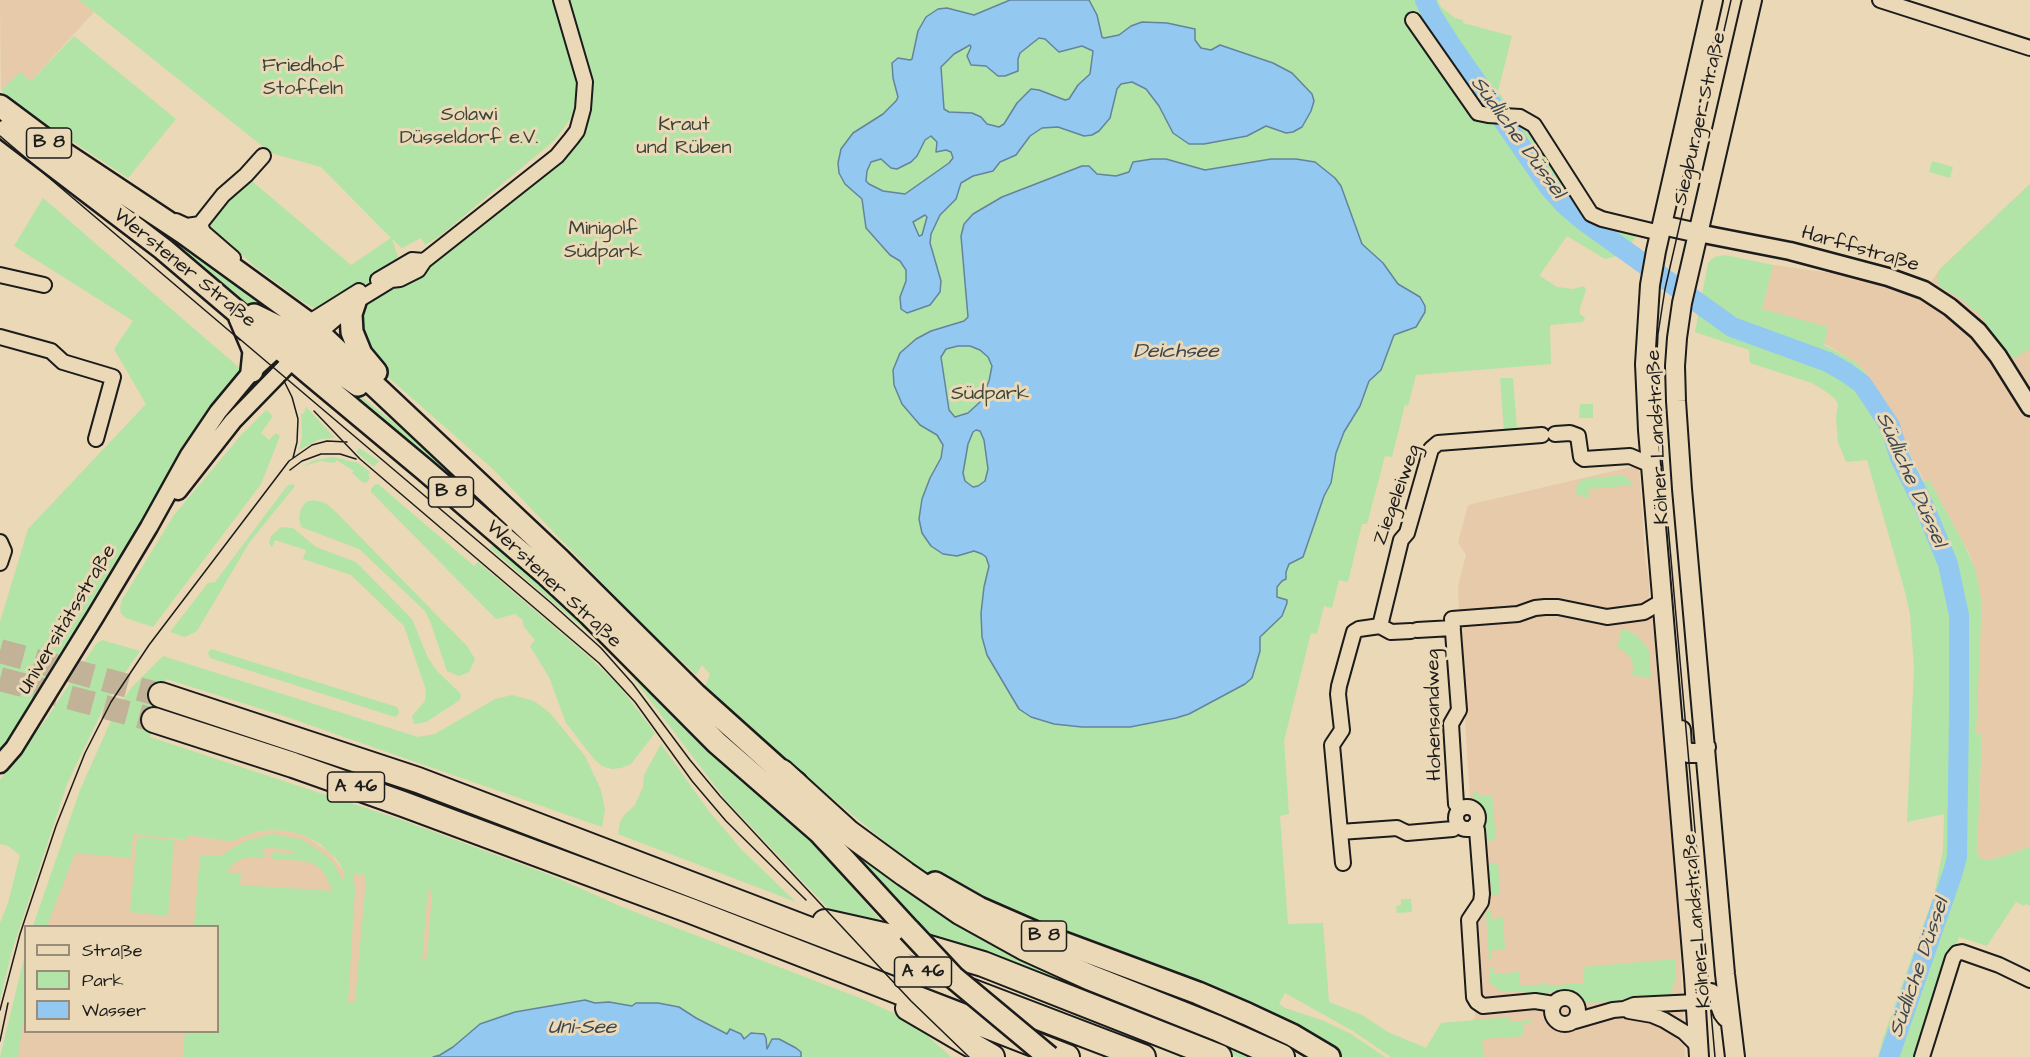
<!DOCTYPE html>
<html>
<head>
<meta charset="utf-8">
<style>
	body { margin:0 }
	#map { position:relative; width:2030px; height:1057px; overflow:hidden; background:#ebd8b6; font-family:"Architects Daughter",sans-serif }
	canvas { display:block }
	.legend { position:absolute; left:24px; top:925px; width:195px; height:108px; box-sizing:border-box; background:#ebd8b6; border:2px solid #988d78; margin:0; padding:8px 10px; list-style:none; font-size:18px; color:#1c1c1c }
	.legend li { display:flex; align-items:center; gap:12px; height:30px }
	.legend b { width:30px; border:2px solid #988d78 }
</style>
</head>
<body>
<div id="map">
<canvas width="2030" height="1057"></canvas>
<ul class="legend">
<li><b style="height:8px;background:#ebd8b6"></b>Straße</li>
<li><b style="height:16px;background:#b1e4a6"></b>Park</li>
<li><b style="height:16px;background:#93c9f1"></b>Wasser</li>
</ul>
</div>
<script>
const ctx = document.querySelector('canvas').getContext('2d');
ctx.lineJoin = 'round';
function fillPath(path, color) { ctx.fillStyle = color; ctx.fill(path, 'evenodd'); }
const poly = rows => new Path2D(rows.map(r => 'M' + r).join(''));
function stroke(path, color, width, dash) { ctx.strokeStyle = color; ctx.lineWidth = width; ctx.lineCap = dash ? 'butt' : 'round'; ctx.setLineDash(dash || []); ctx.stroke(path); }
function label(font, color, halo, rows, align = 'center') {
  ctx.font = font + ' "Architects Daughter",sans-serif'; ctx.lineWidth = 6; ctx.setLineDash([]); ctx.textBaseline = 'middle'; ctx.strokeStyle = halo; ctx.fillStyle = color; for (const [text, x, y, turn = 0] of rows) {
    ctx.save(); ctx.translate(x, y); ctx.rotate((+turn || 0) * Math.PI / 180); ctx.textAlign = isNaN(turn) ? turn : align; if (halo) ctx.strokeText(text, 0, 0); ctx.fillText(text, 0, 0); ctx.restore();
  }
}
fillPath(poly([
	[0,0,79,0,94,12,31,81,20,73,1,90],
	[2030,184,2030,847,1998,858,1987,860,1980,858,1977,852,1982,734,1976,735,1978,582,1970,555,1929,480,1925,482,1864,370,1852,360,1832,348,1762,309,1773,265,1875,279,1929,298,2010,368,1928,286,1940,269],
	[1639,465,1645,558,1649,581,1649,612,1660,635,1678,903,1685,1057,1449,1057,1475,1017,1468,921,1477,910,1460,640,1458,586,1466,555,1458,542,1468,505],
	[271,830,290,831,307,837,329,852,345,873,431,882,492,910,341,1057,5,1057,25,996,26,1032,218,1032,218,926,46,926,81,837,127,833,186,840,188,835,228,841,255,832]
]), '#e6caaa');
fillPath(poly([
	[79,0,1438,0,1441,7,1455,18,1463,20,1463,23,1512,36,1498,91,1513,113,1523,119,1586,207,1640,229,1625,254,1605,259,1567,236,1541,273,1540,276,1557,287,1573,289,1584,286,1586,290,1580,308,1580,314,1585,318,1583,322,1550,325,1551,364,1416,375,1408,406,1405,405,1392,457,1385,456,1367,524,1362,524,1348,582,1339,580,1332,608,1324,606,1317,634,1311,633,1284,741,1289,814,1280,816,1288,924,1323,923,1329,1002,1362,1015,1388,1032,1426,1048,1441,1023,1509,1017,1510,1022,1532,1020,1532,1023,1523,1024,1524,1036,1482,1039,1484,1057,1391,1057,1353,1031,1285,993,1279,1004,1285,1008,1324,1021,1351,1034,1385,1057,1341,1057,1331,1051,945,885,911,863,787,761,705,686,710,674,702,665,696,675,645,627,494,470,381,371,364,351,358,308,392,284,394,287,428,264,564,142,577,115,578,93,571,118,565,126,555,140,526,164,440,236,425,245,421,238,402,248,392,239,399,260,385,268,387,274,351,291,318,310,300,300,254,266,228,241,203,222,246,176,351,265,391,238,321,167,271,153],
	[74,36,176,119,128,178,18,106,1,90,20,72,31,81],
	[0,113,271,307,278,316,259,313,204,267],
	[1932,161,1953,167,1950,178,1929,172],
	[2030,184,2030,348,2015,358,2009,356,1980,315,1960,298,1940,287,1937,277,1940,269],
	[43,198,243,371,210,410,169,472,66,654,0,755,0,622,28,529,146,404,114,349,133,321,14,246],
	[1725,255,1773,265,1762,309,1828,327,1824,345,1852,360,1864,370,1924,482,1929,480,1964,544,1975,569,1981,598,1981,622,1976,734,1982,734,1977,852,1980,858,1987,860,1998,858,2030,847,2030,906,2026,904,2024,906,2016,902,1987,946,1959,937,1919,1057,1878,1057,1883,1038,1934,895,1943,850,1944,814,1907,822,1914,668,1910,614,1904,588,1867,460,1846,462,1838,442,1836,417,1838,404,1835,399,1828,393,1812,383,1750,363,1749,350,1695,332,1708,263,1714,257],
	[321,365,397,425,489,508,559,567,859,847,1261,1057,1238,1057,1039,978,926,939,318,368],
	[1500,378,1513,378,1517,429,1504,430],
	[1580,404,1593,404,1593,418,1579,418],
	[306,407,335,438,320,439,299,450,302,436,301,414,304,413],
	[266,410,273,416,261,433,269,440,276,433,280,436,261,484,153,627,126,618,121,614,120,607,122,600,174,515,243,433],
	[359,448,379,461,374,467,356,452],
	[333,457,358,463,370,472,368,475,370,478,366,483,362,482,352,473,354,471,336,460,335,463,321,461,303,466,315,460],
	[1625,475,1633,485,1588,489,1589,498,1585,498,1580,495,1577,497,1576,487,1583,479],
	[293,484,295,486,249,543,197,631,185,637,170,632,208,583,215,582,287,486],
	[375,484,378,484,474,566,478,562,589,657,620,687,655,733,631,764,621,768,612,769,602,766,594,759,566,723,549,677,530,646,535,640,524,627,522,619,515,614,496,619,371,492,371,489],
	[314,500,325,503,333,509,467,646,475,659,469,672,459,676,447,671,430,621,425,611,359,549,301,527,299,519,301,509,306,502],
	[281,527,293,528,316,547,356,562,412,619,428,658,437,671,461,694,460,700,426,722,414,724,412,716,425,701,426,690,404,626,351,575,303,559,306,550,275,540,272,547,271,546,269,543,271,536],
	[494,544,551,591,588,626,584,629,490,548],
	[1622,628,1636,635,1646,646,1649,652,1651,678,1631,675,1634,670,1631,658,1624,651,1617,648],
	[102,640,140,651,122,677,102,711,67,784,11,954,0,1000,0,923,8,903,20,855,8,846,0,844,0,780,47,718,96,644],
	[211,649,397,707,399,711,398,715,395,717,210,658,208,653],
	[163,656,418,737,435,734,495,699,512,695,534,701,550,713,585,756,601,790,605,810,602,827,284,716,166,679,150,737,402,820,555,877,622,907,865,1000,902,1017,919,1028,951,1057,801,1057,801,1052,793,1046,772,1039,767,1049,764,1034,756,1032,749,1034,744,1039,741,1034,735,1030,727,1034,696,1018,679,1007,658,1003,632,1006,609,1002,595,1003,585,1000,515,1012,480,1024,453,1047,440,1055,433,1057,183,1057,185,1032,218,1032,218,926,194,926,200,855,222,856,231,849,248,840,272,834,285,836,303,840,324,854,334,864,343,881,345,873,337,860,320,844,307,837,290,831,271,830,255,832,235,840,228,841,188,835,187,840,133,834,131,858,75,853,47,926,33,926,80,790,114,714,131,688],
	[267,848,286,849,300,854,273,852,272,859,305,861,314,864,323,871,333,891,240,885,241,874,226,872,233,864,241,859,251,857,264,858,265,852,258,851],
	[353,874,365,875,366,880,355,1002,348,1003,355,889],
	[428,887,432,896,427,957,422,961],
	[636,676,804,833,891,932,841,922,725,799,633,678],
	[661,744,708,810,741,849,796,902,618,834,620,822,625,814,635,805,643,787,644,775],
	[1473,792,1477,792,1477,796,1492,795,1496,839,1491,840,1491,842,1487,842,1485,813,1473,797],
	[137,837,174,840,168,916,130,912],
	[1498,863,1500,894,1492,895,1488,864],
	[1401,899,1411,899,1412,912,1397,913,1396,906,1401,905],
	[1492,910,1492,919,1503,918,1505,949,1492,950,1492,960,1489,960,1486,916,1487,911],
	[25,954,25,1008,18,1057,0,1057],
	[1069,958,1097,962,1183,994,1318,1057,1305,1057,1254,1032],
	[1676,959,1676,977,1670,996,1589,1003,1582,1000,1574,992,1568,991,1531,994,1520,991,1503,992,1490,984,1489,968,1493,968,1493,974,1519,972,1520,986,1547,984,1548,986,1584,983,1584,967],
	[1002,976,1206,1057,1180,1057,998,985]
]), '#b1e4a6');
const water = poly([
	[1010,0,1089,0,1097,15,1102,37,1104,38,1119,35,1131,26,1142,22,1167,23,1195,29,1195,40,1201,48,1211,50,1220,45,1273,63,1292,73,1312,94,1314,101,1311,111,1302,127,1293,132,1286,133,1266,126,1247,136,1204,144,1189,144,1173,133,1159,106,1146,89,1132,82,1121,84,1117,89,1110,118,1099,131,1092,135,1084,136,1058,127,1042,128,1030,136,1016,155,1000,162,993,171,973,176,961,183,956,199,940,215,931,234,930,243,941,281,940,292,930,305,907,313,901,309,900,297,906,281,906,270,900,261,890,255,866,228,862,199,845,184,839,173,838,163,841,149,853,133,883,114,896,101,898,97,893,78,892,63,898,58,910,60,912,59,918,31,926,17,938,9,947,8,974,15,1010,0],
	[1039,38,1045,39,1059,52,1082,46,1093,51,1090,74,1078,85,1069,99,1065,100,1039,90,1031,89,1017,103,1004,124,999,127,987,124,981,117,972,113,949,112,944,109,941,67,954,54,970,45,971,47,967,56,971,65,986,66,998,76,1005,76,1018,71,1018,59,1020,53,1039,38],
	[931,136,937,142,936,152,946,150,951,152,953,158,949,163,905,194,883,191,869,184,866,181,867,171,871,162,881,159,891,168,897,169,911,162,917,156,925,140,931,136],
	[925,215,927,217,922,235,919,236,913,222,925,215],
	[1152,159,1166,159,1205,170,1271,159,1296,159,1315,162,1335,178,1341,186,1362,244,1383,263,1398,284,1420,297,1425,306,1425,312,1416,327,1394,335,1381,370,1369,381,1360,406,1344,432,1336,453,1331,483,1324,496,1303,557,1289,564,1286,572,1286,579,1282,581,1277,587,1277,597,1287,600,1287,603,1282,616,1260,637,1260,651,1252,678,1245,684,1189,714,1176,718,1130,727,1082,727,1054,724,1031,717,1019,709,987,655,982,637,981,613,984,587,989,566,986,557,982,554,974,551,957,556,943,554,931,546,922,533,919,519,922,499,930,478,941,458,943,445,937,435,920,425,902,404,894,385,893,370,900,353,916,339,931,331,964,321,968,317,961,236,964,224,973,214,1002,197,1082,166,1089,166,1097,174,1116,176,1129,172,1133,162,1152,159],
	[958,346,970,346,980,350,988,357,992,366,989,381,980,402,968,413,955,417,949,410,941,357,946,349,958,346],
	[976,430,980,431,984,440,988,469,985,481,978,486,973,487,965,481,963,473,968,444,973,432,976,430],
	[585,1000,595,1003,609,1002,632,1006,636,1003,658,1003,679,1007,696,1018,727,1034,730,1029,741,1034,744,1039,751,1033,764,1034,766,1038,767,1049,772,1039,779,1039,796,1048,801,1052,801,1057,433,1057,440,1055,453,1047,480,1024,515,1012,585,1000]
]);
fillPath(water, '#93c9f1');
stroke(water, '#63849c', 1.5);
stroke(poly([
	[1425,0,1432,15,1451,45,1549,187,1565,205,1584,221,1732,327,1828,362,1847,373,1862,384,1890,426,1900,458,1924,506,1948,564,1959,615,1959,717,1957,857,1953,872,1889,1057]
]), '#93c9f1', 20);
stroke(poly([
	[0,651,161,695],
	[0,679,154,720]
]), '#c2b297', 24, [24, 12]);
const minor = poly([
	[1880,0,2030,48],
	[1413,20,1478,113,1488,115,1520,117,1534,125,1591,214,1602,219,1660,233],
	[176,221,187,226,200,224,223,195,246,175,263,156],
	[200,224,203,232,233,258],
	[0,275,44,285],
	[378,280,412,260,424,261],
	[308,323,359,291],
	[319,333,355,302,391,280,400,279,418,270,424,261,557,156,571,139,577,131,583,109,585,82,561,0],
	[0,337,51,351,63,362,113,377,96,439],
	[1555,434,1570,433,1578,436,1581,457,1584,459,1630,456,1651,465],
	[0,542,4,551,0,563],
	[1380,626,1391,632,1411,631],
	[1417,630,1453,628],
	'1456 818a11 11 0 1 1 22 0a11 11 0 1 1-22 0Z',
	[1460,809,1456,804,1451,724,1459,710,1452,619,1518,614,1535,608,1545,607,1558,607,1607,617,1644,612,1661,602],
	[1458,824,1453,829,1407,833,1397,828,1340,832,1332,745,1342,730,1338,694,1339,686,1354,632,1359,629,1380,626,1401,540,1407,533,1431,449,1438,443,1542,435],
	[1474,826,1477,830,1482,894,1481,902,1469,920,1474,997,1477,1002,1483,1006,1535,1001,1554,1004],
	[1340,832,1343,863],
	'1552 1011a13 13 0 1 1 26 0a13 13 0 1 1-26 0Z',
	[1629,1011,1652,1015,1664,1020,1684,1032,1698,1046],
	[1575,1021,1613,1010,1624,1009,1634,1005,1696,1002],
	[1922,1057,1953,958,1957,953,1962,952,1999,965,2030,980]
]);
const tertiary = poly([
	[1698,233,1790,251,1888,277,1924,290,1950,307,1978,331,1998,356,2030,407],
	[178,491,233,421,301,351],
	[0,764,14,748,95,617,149,527,189,455,218,412,252,371,286,340]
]);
const secondary = poly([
	[1662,225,1698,233],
	[1681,730,1682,747,1688,753,1699,753,1706,747],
	[1696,1002,1700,993,1711,993,1718,1000,1723,1013,1726,1017],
	[1699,1057,1694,977,1648,430,1645,364,1650,285,1656,251,1713,0],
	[1735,1057,1725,974,1682,489,1676,401,1675,366,1677,338,1682,303,1752,0]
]);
const primary = poly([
	[0,106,59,150,184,233,308,323,560,560,695,694,782,772,796,783],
	[7,130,163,249,310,374,425,470,547,575,589,614,717,743,819,832,909,930],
	[355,302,351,314,352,332,361,354,376,372],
	[254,315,293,334,301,337,313,335],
	[240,318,254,351,252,371],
	[277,347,293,346,304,348,358,385],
	[935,883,979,908,1034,932,1198,993,1247,1014,1292,1035,1329,1057]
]);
const motorway = poly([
	[161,695,418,780,1143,1057],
	[154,720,293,765,403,804,691,911,1067,1057],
	[782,772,849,833,905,874,960,912,1025,948,1089,977,1217,1028,1282,1057],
	[825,922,892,937,983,964,1219,1057],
	[908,1008,992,1057]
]);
stroke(minor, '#1c1c1c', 18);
stroke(tertiary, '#1c1c1c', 21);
stroke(secondary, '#1c1c1c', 22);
stroke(primary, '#1c1c1c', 26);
stroke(motorway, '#1c1c1c', 28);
stroke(minor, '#ebd8b6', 14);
stroke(tertiary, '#ebd8b6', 16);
stroke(secondary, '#ebd8b6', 18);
stroke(primary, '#ebd8b6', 21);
stroke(motorway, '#ebd8b6', 24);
stroke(poly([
	[0,136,240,340],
	[235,335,550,602,601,648,633,684,690,760,720,796,911,1001,969,1057],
	[284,381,292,397,298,419,297,442,293,458],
	[314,411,360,459,599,663,635,702,692,781,726,821,806,900],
	[290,470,302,461,321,454,340,454,356,459],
	[0,1010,20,934,56,826,85,753,111,702,149,645,289,461,312,445,327,441,347,442],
	[0,1041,8,1003],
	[1715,1057,1661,446,1656,370,1658,334,1665,289,1731,0]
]), '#1c1c1c', 1.5);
const primaryBridge = poly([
	[909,930,953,977,1049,1057]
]);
stroke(primaryBridge, '#1c1c1c', 26, []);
stroke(primaryBridge, '#ebd8b6', 21);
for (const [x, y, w] of [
	[49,143,45],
	[451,492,45],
	[356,787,57],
	[1044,936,45],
	[923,972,57]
]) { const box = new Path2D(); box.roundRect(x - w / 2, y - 15, w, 30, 4.5); ctx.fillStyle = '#ebd8b6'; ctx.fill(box); stroke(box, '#1c1c1c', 1.5); }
label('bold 18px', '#1c1c1c', null, [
	["B 8",49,143],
	["B 8",451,492],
	["A 46",356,787],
	["B 8",1044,936],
	["A 46",923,972]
]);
label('20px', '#3a4438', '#ebd8b6', [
	["Friedhof",303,67],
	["Stoffeln",303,90],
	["Solawi",469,116],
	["Düsseldorf e.V.",469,139],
	["Kraut",684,126],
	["und Rüben",684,149],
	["Minigolf",603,230],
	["Südpark",603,253],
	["Südpark",990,395]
]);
label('20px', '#1c1c1c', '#ebd8b6', [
	["Siegburger Straße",1701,119,-77],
	["Harffstraße",1860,250,16],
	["Werstener Straße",184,269,39],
	["Kölner Landstraße",1659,437,-93],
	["Ziegeleiweg",1398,495,-70],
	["Werstener Straße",553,585,43],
	["Universitätsstraße",68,620,-59],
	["Hohensandweg",1435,715,-91],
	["Kölner Landstraße",1698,921,-95]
]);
label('italic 21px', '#3a4751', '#ebd8b6', [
	["Südliche Düssel",1517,138,54],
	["Deichsee",1176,353],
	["Südliche Düssel",1910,480,66],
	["Südliche Düssel",1920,968,-71],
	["Uni-See",582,1029]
]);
</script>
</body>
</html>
